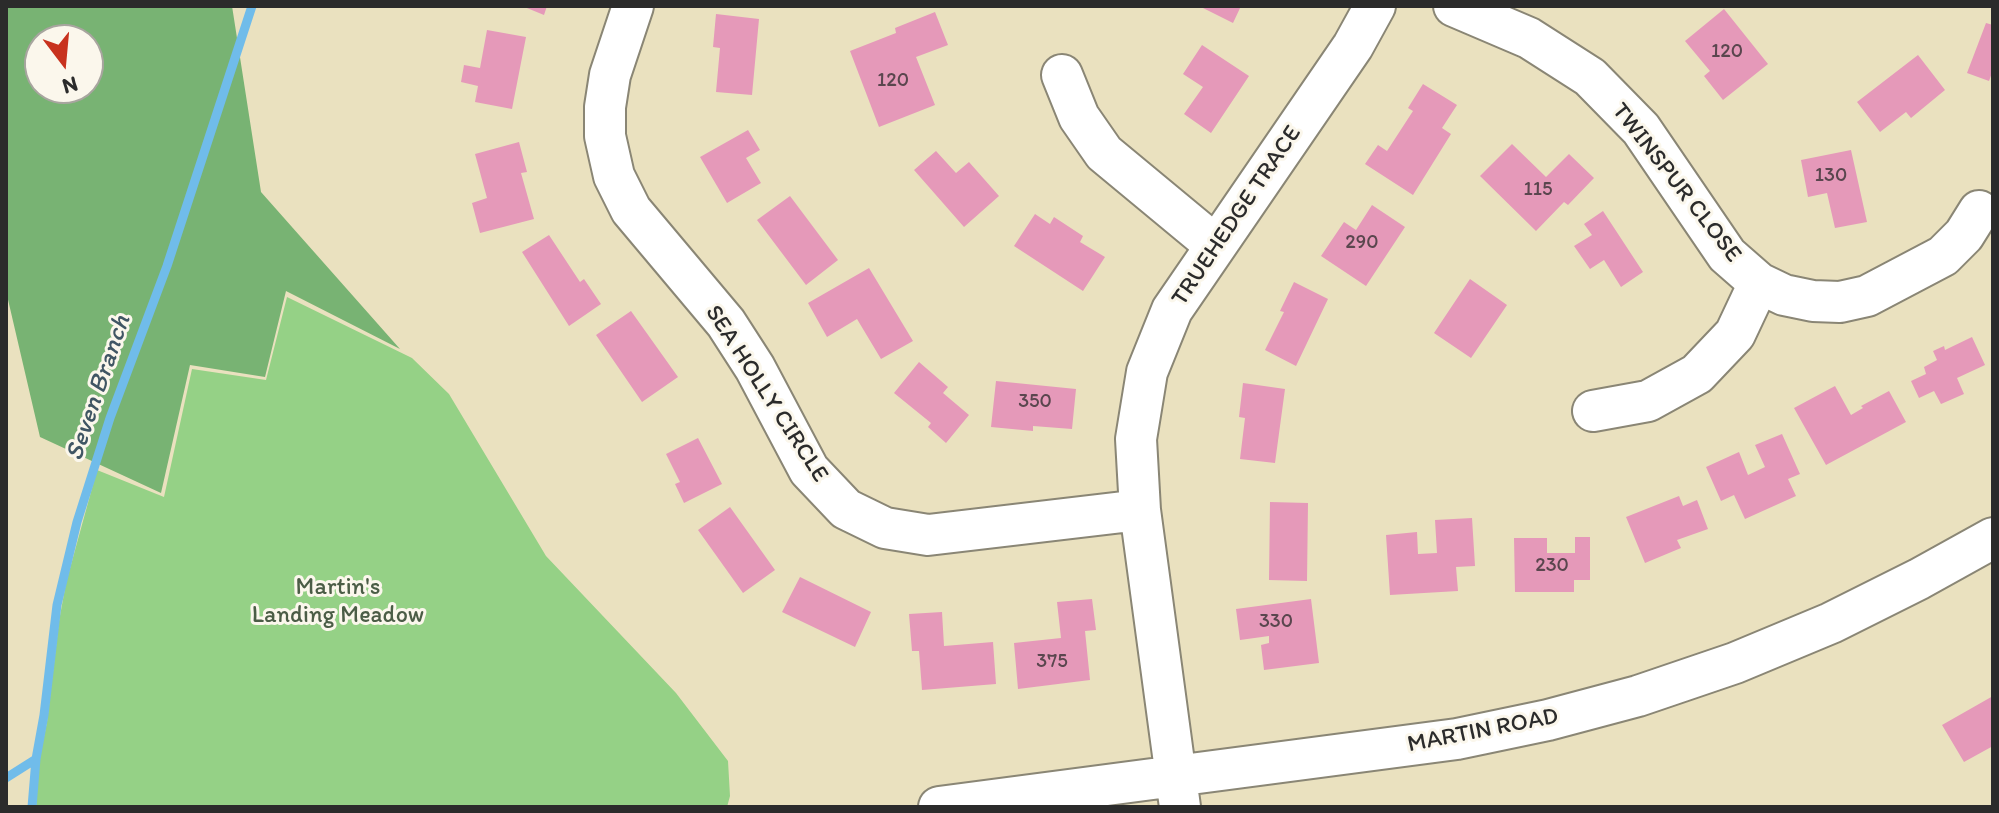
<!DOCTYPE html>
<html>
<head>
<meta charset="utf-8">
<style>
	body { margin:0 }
	#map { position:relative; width:1999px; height:813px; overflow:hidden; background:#eae1bf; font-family:Itim,sans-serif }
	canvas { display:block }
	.frame { position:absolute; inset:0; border:8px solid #2b2b2b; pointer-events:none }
	.north { position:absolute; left:24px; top:24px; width:80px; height:80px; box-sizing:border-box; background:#fbf7ec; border:2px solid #a8a59f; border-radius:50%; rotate:164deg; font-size:22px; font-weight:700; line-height:32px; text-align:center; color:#2b2b2b }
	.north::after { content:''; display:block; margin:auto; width:28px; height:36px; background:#c8321e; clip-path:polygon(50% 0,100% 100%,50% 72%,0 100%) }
</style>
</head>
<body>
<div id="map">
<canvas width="1999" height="813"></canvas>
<div class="frame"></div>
<div class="north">N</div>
</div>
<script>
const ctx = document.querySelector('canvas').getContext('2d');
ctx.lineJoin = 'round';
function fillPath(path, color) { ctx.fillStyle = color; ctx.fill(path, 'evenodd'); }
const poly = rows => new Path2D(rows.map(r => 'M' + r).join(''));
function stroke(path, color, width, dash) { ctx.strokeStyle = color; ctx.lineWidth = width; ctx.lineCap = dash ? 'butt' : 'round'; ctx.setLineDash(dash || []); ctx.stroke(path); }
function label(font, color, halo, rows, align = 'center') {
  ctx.font = font + ' Itim,sans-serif'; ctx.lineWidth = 6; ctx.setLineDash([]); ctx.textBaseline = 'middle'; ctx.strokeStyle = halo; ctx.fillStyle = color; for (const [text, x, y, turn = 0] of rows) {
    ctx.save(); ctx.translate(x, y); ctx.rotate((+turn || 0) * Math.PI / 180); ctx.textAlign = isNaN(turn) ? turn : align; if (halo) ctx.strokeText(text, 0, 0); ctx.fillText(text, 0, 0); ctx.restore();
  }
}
fillPath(poly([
	[287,297,412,358,449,394,546,556,676,693,728,761,730,796,727,807,36,807,38,766,47,722,59,621,66,583,97,470,164,497,192,369,266,380]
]), '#95d186');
fillPath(poly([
	[6,6,232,6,261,192,400,349,286,291,265,377,190,365,161,493,40,437,6,291],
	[40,40,88,40,88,88,40,88]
]), '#78b373');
stroke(poly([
	[6,778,36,759],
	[32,807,36,759,44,715,57,605,77,522,110,418,167,266,252,6]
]), '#70bcea', 9);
fillPath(poly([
	[522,6,547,6,544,15],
	[1199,6,1241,6,1233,23],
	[1724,9,1768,64,1723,100,1704,76,1710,71,1685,41],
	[935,12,948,45,916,57,935,105,879,127,850,51,896,33,895,28],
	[716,14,759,19,752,95,716,92,720,48,713,47],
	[1986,23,1993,25,1993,70,1989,81,1967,73],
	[487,30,526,37,512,109,475,102,478,86,461,82,464,65,480,68],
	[1202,45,1249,76,1211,133,1184,114,1203,87,1183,74],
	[1918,55,1945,90,1911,118,1906,112,1880,132,1857,102],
	[1423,84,1457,105,1442,128,1451,134,1413,195,1365,164,1378,145,1387,151,1413,111,1408,108],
	[748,130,760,150,746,158,761,183,727,203,700,157],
	[519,142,527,172,521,173,534,219,480,233,472,203,487,198,475,154],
	[1512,144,1546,177,1569,154,1594,178,1568,205,1564,202,1536,231,1480,176],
	[1851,150,1867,222,1835,228,1827,193,1808,197,1801,160],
	[936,151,956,173,969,162,999,196,964,227,914,170],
	[790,196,838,260,806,285,757,220],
	[1372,205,1405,227,1366,286,1321,256,1344,222,1356,230],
	[1603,211,1643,272,1621,287,1604,260,1590,269,1574,246,1592,235,1584,224],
	[1035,214,1050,224,1054,217,1083,236,1080,242,1105,257,1083,291,1014,246],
	[549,235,580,282,584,279,601,304,569,326,522,252],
	[869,268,913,341,881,359,857,319,827,337,808,303],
	[1470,279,1507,305,1471,358,1434,333],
	[1294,282,1328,299,1296,366,1265,350,1284,312,1280,311],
	[631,311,678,377,642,402,596,335],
	[1972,337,1985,365,1957,378,1964,394,1941,404,1934,391,1919,398,1911,381,1926,374,1924,367,1937,360,1933,351,1944,346,1945,350],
	[919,362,948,387,943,393,969,415,946,443,928,427,931,423,894,393],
	[996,381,1076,389,1072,429,1033,426,1033,431,991,427],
	[1243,383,1285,389,1275,463,1240,459,1245,418,1239,417],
	[1835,386,1851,415,1863,408,1861,406,1889,391,1906,422,1826,465,1794,408],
	[1782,434,1800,474,1788,479,1796,496,1745,519,1734,495,1721,501,1706,467,1739,452,1748,475,1765,467,1755,445],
	[698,438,722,484,684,503,675,484,680,482,666,454],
	[1679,496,1683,506,1697,500,1708,529,1677,540,1681,548,1645,563,1626,517],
	[1270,502,1308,503,1307,581,1269,580],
	[730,507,775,570,743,593,698,530],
	[1472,518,1475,566,1456,567,1458,591,1390,595,1386,535,1417,532,1418,554,1437,553,1435,520],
	[1575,537,1590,537,1590,580,1574,580,1574,592,1515,592,1514,538,1547,538,1547,553,1575,553],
	[800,577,871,612,855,647,782,612],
	[1092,599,1096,630,1085,631,1090,680,1018,689,1014,643,1061,638,1057,602],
	[1311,599,1319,663,1264,670,1261,645,1269,643,1269,636,1240,640,1236,609],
	[942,612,944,646,993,642,996,684,922,690,919,651,912,651,909,614],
	[1993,696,1993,746,1964,762,1942,725]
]), '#e599b9');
const minor = poly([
	[633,6,610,75,605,107,605,136,614,176,631,210,726,323,755,368,809,470,846,509,885,528,928,535,1140,510],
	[1454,6,1529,38,1590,77,1641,129,1727,255,1759,283,1784,295,1813,301,1840,302,1867,296,1943,256,1964,235,1979,211],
	[1062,75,1079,117,1104,153,1215,245],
	[1593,411,1648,401,1697,374,1735,334,1759,283],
	[939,807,1457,739,1548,720,1638,696,1735,663,1831,623,1919,579,1993,538],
	[1180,807,1140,510,1136,439,1147,372,1172,310,1353,46,1375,6]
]);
stroke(minor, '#8a8675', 44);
stroke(minor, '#fff', 40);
label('20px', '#5a464e', null, [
	["120",1727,52],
	["120",893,81],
	["130",1831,176],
	["115",1538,190],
	["290",1362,243],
	["350",1035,402],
	["230",1552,566],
	["330",1276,622],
	["375",1052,662]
]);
label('24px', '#2b2b2b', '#fbf7ec', [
	["TWINSPUR CLOSE",1676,183,52],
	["TRUEHEDGE TRACE",1237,216,-56],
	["SEA HOLLY CIRCLE",766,394,57],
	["MARTIN ROAD",1483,731,-11]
]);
label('24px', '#4b5d46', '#fbf7ec', [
	["Martin's",338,588],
	["Landing Meadow",338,616]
]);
label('italic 26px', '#405664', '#fbf7ec', [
	["Seven Branch",99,388,-71]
]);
</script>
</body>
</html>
